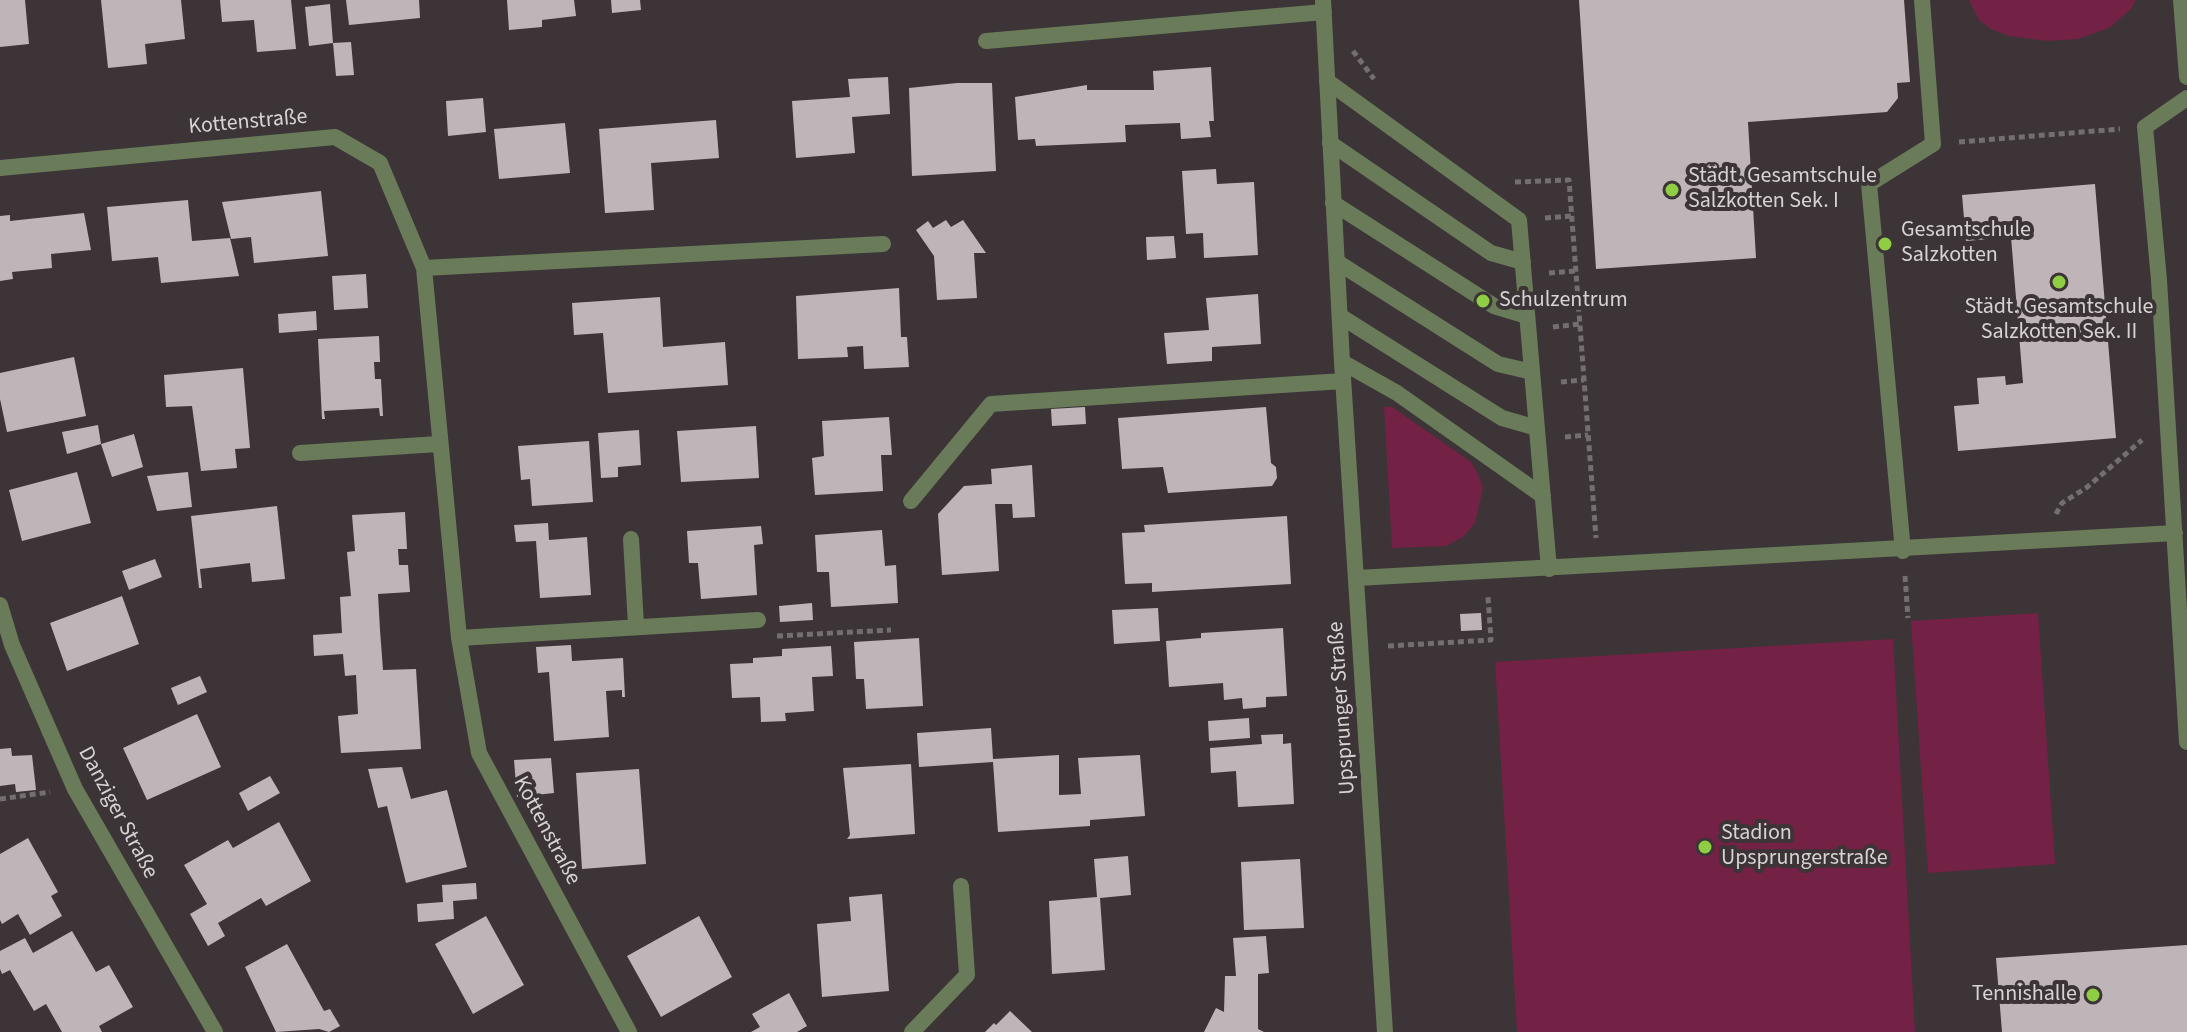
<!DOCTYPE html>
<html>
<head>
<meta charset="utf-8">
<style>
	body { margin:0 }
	canvas { display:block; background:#3c3436 }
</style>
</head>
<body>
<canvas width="2187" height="1032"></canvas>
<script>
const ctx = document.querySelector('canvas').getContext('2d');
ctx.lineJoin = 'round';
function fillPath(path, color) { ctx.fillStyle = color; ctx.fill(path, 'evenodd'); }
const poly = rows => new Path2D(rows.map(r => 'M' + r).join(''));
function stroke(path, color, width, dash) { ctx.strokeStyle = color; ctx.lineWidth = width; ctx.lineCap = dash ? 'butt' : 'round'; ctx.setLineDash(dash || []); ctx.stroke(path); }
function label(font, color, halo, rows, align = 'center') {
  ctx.font = font + ' "Source Sans 3",sans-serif'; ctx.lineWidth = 8; ctx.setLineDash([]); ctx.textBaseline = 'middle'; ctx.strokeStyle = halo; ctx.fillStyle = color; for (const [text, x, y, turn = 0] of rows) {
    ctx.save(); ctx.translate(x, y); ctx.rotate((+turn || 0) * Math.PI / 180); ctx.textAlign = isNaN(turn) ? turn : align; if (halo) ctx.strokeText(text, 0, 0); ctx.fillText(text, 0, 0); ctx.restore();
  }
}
fillPath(poly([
	[1969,0,2136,0,2131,9,2109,28,2078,39,2047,41,2009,36,1991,29,1979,20],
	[1384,407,1392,407,1471,462,1478,474,1483,488,1475,523,1463,537,1446,546,1392,548],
	[2038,613,2055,864,1928,873,1911,621],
	[1893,639,1915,1032,1517,1032,1495,662]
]), '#732145');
fillPath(poly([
	[0,0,25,0,29,44,0,47],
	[101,0,181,0,185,39,145,44,147,64,108,68],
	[220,0,291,0,296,49,257,52,254,20,222,22],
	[346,0,419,0,420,18,349,25],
	[507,0,574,0,576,16,542,20,542,27,509,30],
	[611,0,640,0,641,10,612,13],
	[1579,0,1904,0,1910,82,1897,83,1898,98,1887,112,1748,122,1756,258,1596,269],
	[330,4,333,43,309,46,305,7],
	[351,42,354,75,336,76,333,43],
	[1211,67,1214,121,1209,121,1211,137,1181,139,1180,123,1125,125,1126,142,1036,146,1035,139,1018,140,1015,97,1087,85,1087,90,1154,90,1153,71],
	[888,77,890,114,852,117,855,153,796,158,792,101,850,97,848,79],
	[957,83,992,83,996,171,912,176,909,88],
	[483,98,486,132,448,136,446,101],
	[716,120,719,158,651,163,654,210,605,213,599,129],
	[565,123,570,173,499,179,494,129],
	[1216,169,1217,184,1254,182,1258,255,1204,258,1203,233,1186,234,1182,171],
	[2095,184,2116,438,1958,451,1954,406,1979,404,1977,378,2005,376,2006,385,2023,383,2011,237,1966,241,1962,195],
	[321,191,328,256,254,263,251,237,231,239,222,202],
	[188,200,192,241,230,238,239,276,161,283,158,257,112,261,107,207],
	[84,213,91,250,51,254,52,268,12,272,13,279,0,281,0,216,10,215,10,221],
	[946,220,951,227,963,220,986,253,974,253,977,298,937,300,934,256,916,230,928,221,933,228],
	[1174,236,1176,258,1147,260,1146,237],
	[366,274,368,308,334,310,332,276],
	[899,288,901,337,907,337,909,367,864,369,863,346,847,347,848,357,798,359,796,296],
	[1258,294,1261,344,1212,347,1212,361,1167,364,1164,333,1209,330,1206,298],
	[660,297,663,347,725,342,728,385,608,393,603,333,574,335,572,303],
	[316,311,317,330,279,333,278,314],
	[379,336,380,362,374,362,375,379,381,379,383,416,380,416,379,408,324,411,325,419,322,419,318,339],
	[74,357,86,416,7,432,0,399,0,373],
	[243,368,250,448,235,449,237,468,201,471,192,406,166,407,164,375],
	[1085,407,1086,424,1052,426,1051,409],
	[1266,407,1271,463,1276,467,1277,478,1272,486,1168,493,1163,467,1122,469,1118,418],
	[889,417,892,455,881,455,883,491,815,495,812,458,824,456,822,421],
	[98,425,101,444,67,454,62,432],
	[756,426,759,478,681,482,677,431],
	[639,430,641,465,618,467,618,477,601,478,598,433],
	[134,434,143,467,112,477,101,444],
	[589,441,593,502,532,506,530,479,521,480,518,446],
	[1032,465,1035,517,1013,518,1012,504,995,504,999,571,942,575,938,514,964,486,992,484,991,469],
	[77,472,91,523,22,541,9,490],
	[188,472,192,507,157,511,147,476],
	[277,506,285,579,252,582,250,563,200,569,202,588,199,588,191,516],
	[405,512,407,549,398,549,399,565,408,565,410,592,378,594,380,630,383,670,416,669,421,749,341,753,338,716,358,714,356,675,345,676,343,654,314,656,313,635,342,633,340,597,351,596,347,552,355,551,352,515],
	[1287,516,1291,584,1152,592,1152,583,1125,584,1122,533,1145,532,1144,525],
	[548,523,549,540,587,537,591,595,540,598,536,541,516,542,514,525],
	[761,526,763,544,754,545,757,595,701,599,698,563,689,563,687,531],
	[882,530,885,566,896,565,898,603,831,607,829,572,817,572,815,535],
	[155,559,162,577,129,590,122,571],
	[122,596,139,644,67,671,50,623],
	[812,603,813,620,780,622,779,606],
	[1158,608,1160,641,1114,644,1112,610],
	[1481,613,1482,630,1461,631,1460,614],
	[1283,628,1287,696,1266,697,1266,707,1243,709,1242,698,1224,700,1223,683,1169,687,1166,641,1201,638,1201,633],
	[919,638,923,706,866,709,864,679,856,679,854,642],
	[571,645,572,661,623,658,625,697,622,697,622,690,606,691,609,737,554,741,549,672,538,673,536,647],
	[831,646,833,676,812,677,814,711,785,713,786,721,761,722,760,697,732,698,730,664,753,663,753,658,782,656,782,649],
	[200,676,207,692,178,705,171,688],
	[197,714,221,767,147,800,123,748],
	[1249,718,1250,738,1209,741,1208,721],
	[991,728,993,759,1059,755,1059,795,1081,794,1078,758,1140,755,1145,816,1090,820,1090,826,998,832,993,762,919,767,917,733],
	[1283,734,1283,744,1291,743,1294,804,1238,807,1236,771,1211,773,1210,748,1262,744,1261,735],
	[11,748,12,756,32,755,36,790,16,792,15,784,0,786,0,749],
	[551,758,554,793,517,797,514,760],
	[911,764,915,834,847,839,850,835,843,768],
	[402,767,411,799,447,790,467,867,406,883,387,806,378,808,368,769],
	[639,769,646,864,582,869,576,773],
	[270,776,280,793,248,811,239,793],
	[279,822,311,881,266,906,261,898,218,923,225,936,208,946,190,914,207,904,184,865,228,840,233,848],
	[28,838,58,892,51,896,62,916,30,935,18,914,2,924,0,920,0,854],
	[1128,856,1131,895,1100,898,1105,970,1052,974,1049,901,1097,897,1094,859],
	[1300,859,1304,928,1244,930,1241,862],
	[476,883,477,899,453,901,454,919,418,922,417,904,443,902,442,885],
	[882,894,889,991,822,997,817,924,851,921,849,897],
	[486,916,524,985,473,1014,435,944],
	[699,916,732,977,661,1017,627,956],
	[72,931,96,972,109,965,133,1007,99,1026,102,1032,62,1032,46,1004,34,1011,10,970,2,974,0,969,0,951,25,938,33,953],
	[1266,936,1269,973,1258,974,1258,1029,1264,1032,1204,1032,1216,1008,1224,1012,1225,976,1236,976,1233,938],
	[287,944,324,1011,330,1009,340,1026,329,1032,319,1029,276,1032,245,967],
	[2187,945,2187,1032,2002,1032,1996,958],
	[789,993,807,1026,797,1032,751,1032,760,1027,752,1014],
	[1010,1011,1032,1032,985,1032,994,1023,996,1025]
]), '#bfb5b8');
stroke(poly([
	[1353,51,1374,79],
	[1959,142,2120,129],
	[1515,182,1569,180,1596,538],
	[1545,218,1572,216],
	[1549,273,1576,271],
	[1553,327,1580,324],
	[1561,382,1584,380],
	[1565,437,1588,435],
	[2056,514,2062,503,2086,488,2142,440],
	[1905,576,1908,618],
	[777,636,891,630],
	[1388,646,1491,640,1488,597],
	[0,799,50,792]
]), '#756e70', 5, [6, 4]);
stroke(poly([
	[2181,0,2187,77],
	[1327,81,1519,220,1549,569],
	[2187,98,2145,127,2159,280,2187,742],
	[1330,143,1491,253,1523,262],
	[1333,203,1494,306,1527,316],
	[1337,262,1498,364,1532,372],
	[1340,316,1502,418,1537,428],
	[1342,362,1397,393,1543,496],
	[1903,551,1869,184,1933,144,1922,0],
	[1357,578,2175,533]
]), '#697b59', 16);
stroke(poly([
	[1323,0,1342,362,1385,1032],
	[986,41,1324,12],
	[0,168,335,137,380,163,424,268,459,638,479,753,629,1032],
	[424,268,883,244],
	[300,453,438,444],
	[911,501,991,404,1343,381],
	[631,539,636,625],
	[0,605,12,645,75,789,215,1032],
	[459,638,758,620],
	[912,1032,967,975,961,886]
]), '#697b59', 16);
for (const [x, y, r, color] of [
	[1672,190,8,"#8fcd42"],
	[1885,244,8,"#8fcd42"],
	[2059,282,8,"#8fcd42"],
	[1483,301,8,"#8fcd42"],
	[1705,847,8,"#8fcd42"],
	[2093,995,8,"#8fcd42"]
]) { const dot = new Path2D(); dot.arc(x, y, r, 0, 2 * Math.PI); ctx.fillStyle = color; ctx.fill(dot); stroke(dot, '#3c3436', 3); }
label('22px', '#d7d2d3', '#3c3436', [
	["Kottenstraße",248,123,-5],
	["Upsprunger Straße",1343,708,-94],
	["Danziger Straße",117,813,62],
	["Kottenstraße",546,831,62]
]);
label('22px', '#d7d2d3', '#3c3436', [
	["Städt. Gesamtschule",1688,177],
	["Salzkotten Sek. I",1688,202],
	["Gesamtschule",1901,231],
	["Salzkotten",1901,256],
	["Schulzentrum",1499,301],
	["Städt. Gesamtschule",2059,308,"center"],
	["Salzkotten Sek. II",2059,333,"center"],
	["Stadion",1721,834],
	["Upsprungerstraße",1721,859],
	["Tennishalle",2077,995,"right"]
], 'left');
</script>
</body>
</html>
